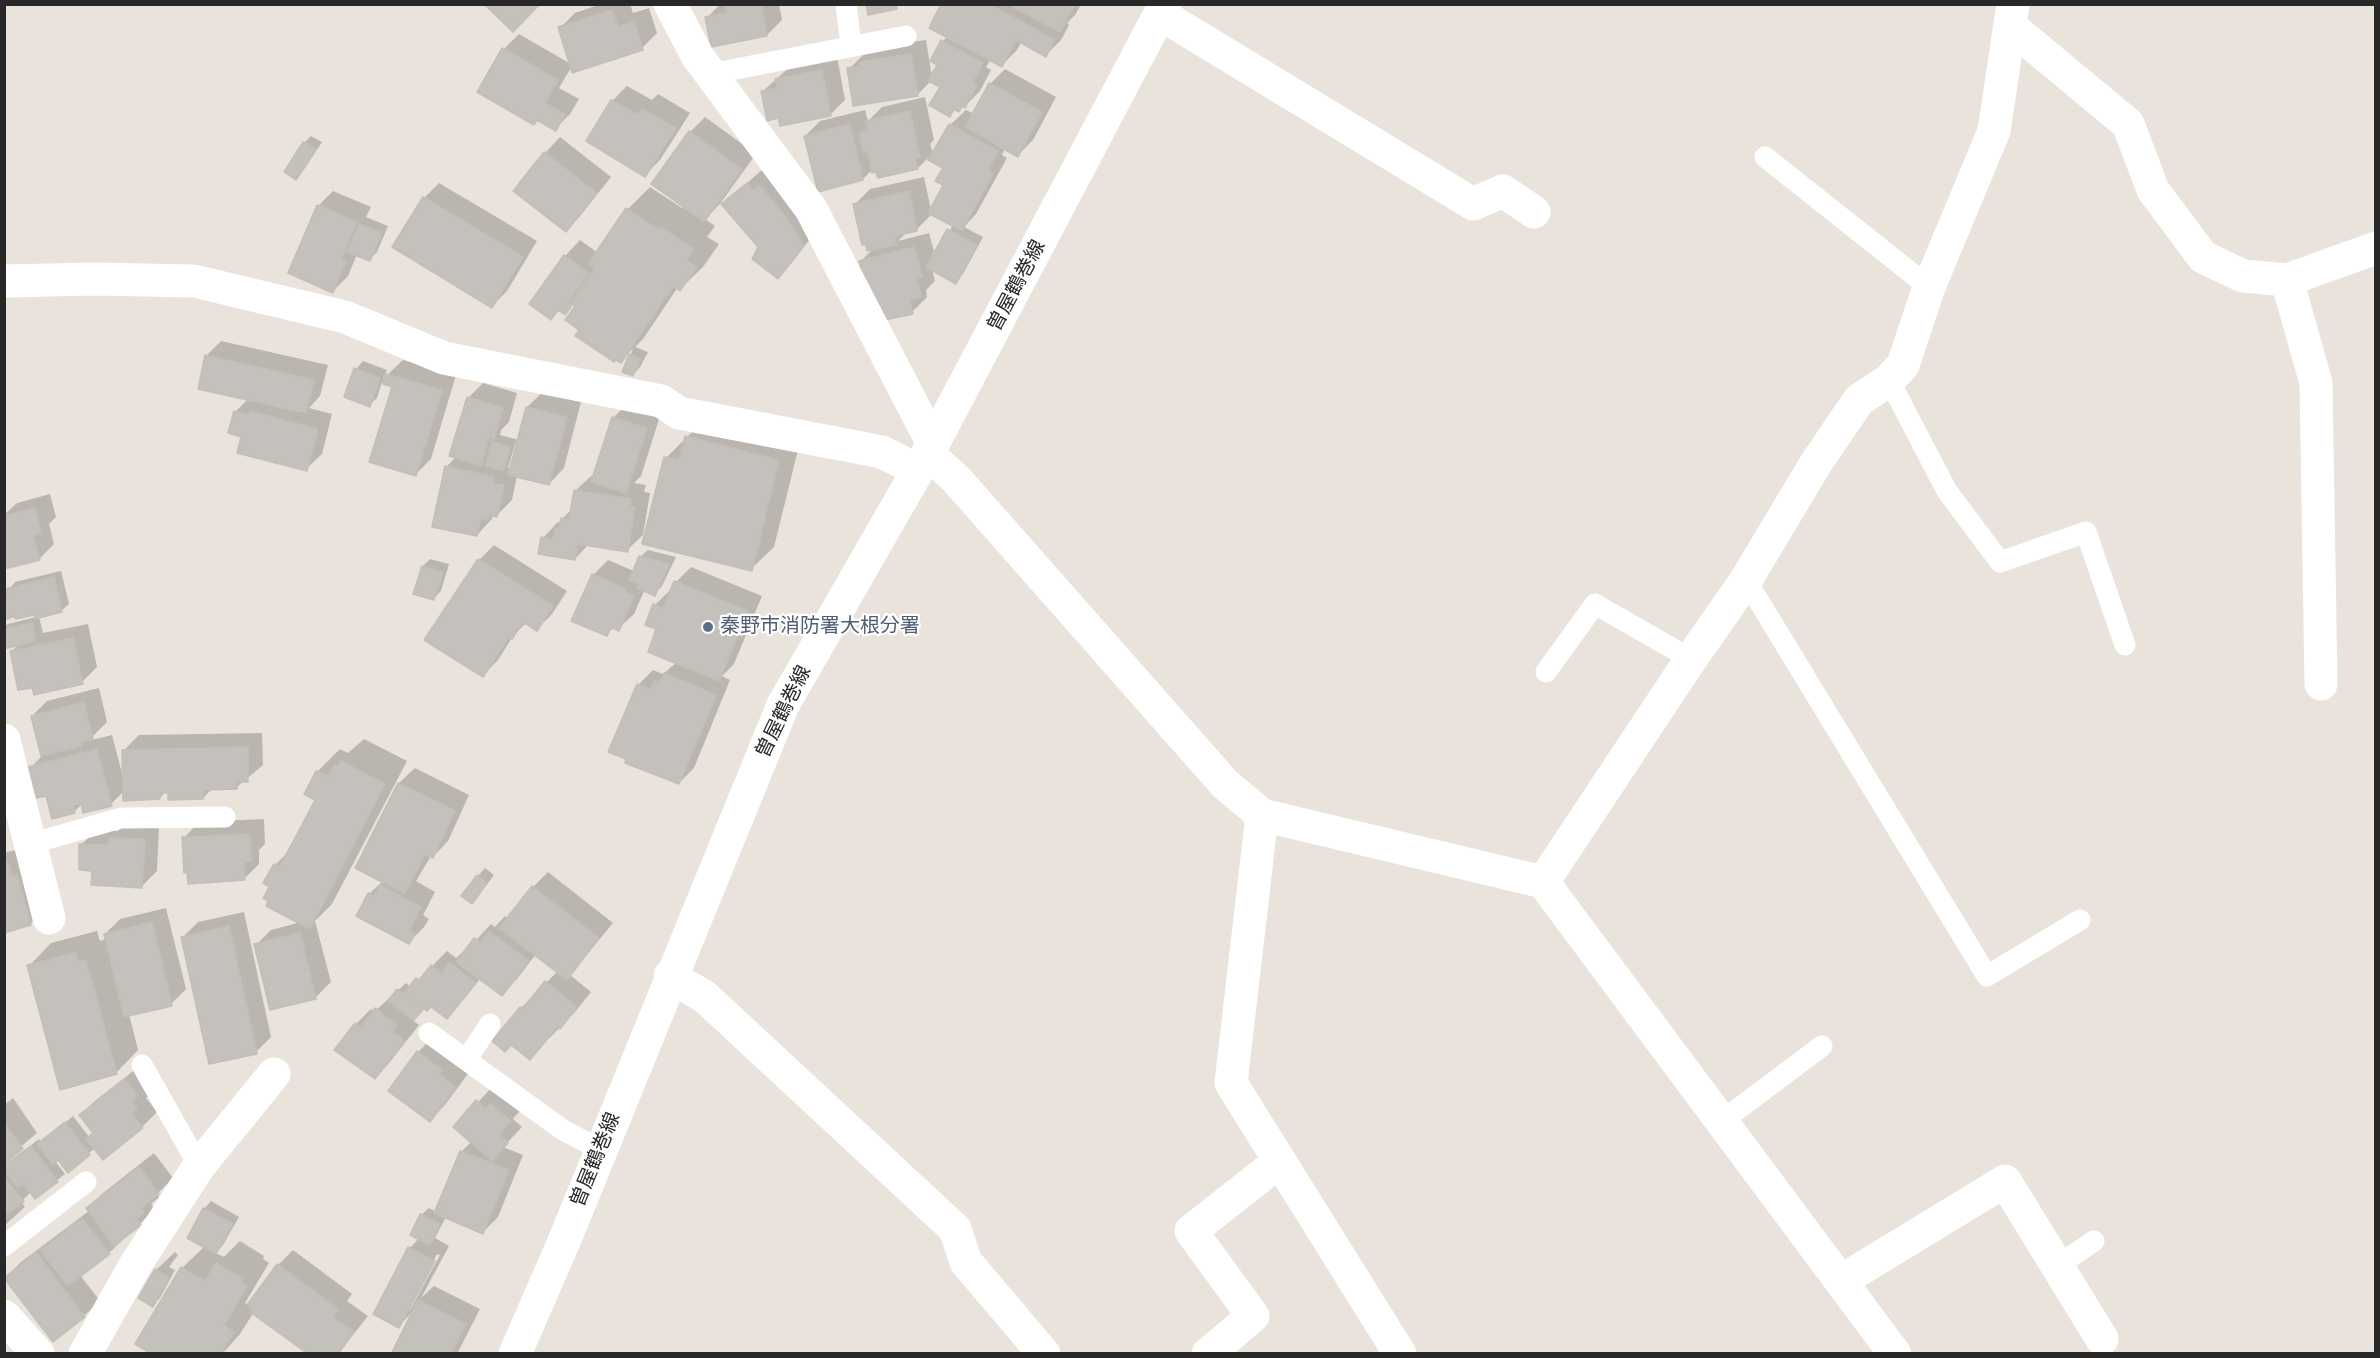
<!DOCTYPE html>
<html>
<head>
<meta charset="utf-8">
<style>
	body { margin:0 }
	#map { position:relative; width:2380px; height:1358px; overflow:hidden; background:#e9e3db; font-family:"Archivo Narrow",sans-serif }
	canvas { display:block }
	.frame { position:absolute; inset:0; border:6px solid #282828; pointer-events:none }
</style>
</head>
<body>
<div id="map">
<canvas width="2380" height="1358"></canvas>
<div class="frame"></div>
</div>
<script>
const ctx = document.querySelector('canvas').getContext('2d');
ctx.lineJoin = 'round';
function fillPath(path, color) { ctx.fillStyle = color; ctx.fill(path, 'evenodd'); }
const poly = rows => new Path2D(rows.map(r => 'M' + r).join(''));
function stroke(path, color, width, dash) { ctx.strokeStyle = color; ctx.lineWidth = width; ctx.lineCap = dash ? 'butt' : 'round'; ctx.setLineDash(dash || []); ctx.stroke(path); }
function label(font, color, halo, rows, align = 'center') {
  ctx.font = font + ' "Archivo Narrow","Noto Sans JP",sans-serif'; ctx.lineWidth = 4.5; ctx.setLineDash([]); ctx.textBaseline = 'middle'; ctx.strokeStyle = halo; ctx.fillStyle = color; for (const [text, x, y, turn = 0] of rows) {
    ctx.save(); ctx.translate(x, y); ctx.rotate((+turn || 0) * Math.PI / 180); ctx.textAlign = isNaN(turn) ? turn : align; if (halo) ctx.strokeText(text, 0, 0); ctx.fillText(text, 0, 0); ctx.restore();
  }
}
fillPath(poly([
	[601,4,630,4,633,13,649,8,657,33,642,48,572,66,559,88,579,99,570,114,555,129,504,49,519,34,571,64,560,28,575,13],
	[720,4,779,4,782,20,767,35,707,18],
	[943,4,1081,4,1075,15,1067,23,1069,25,1061,40,1046,55,1022,41,1017,50,1002,65,991,59,986,67,991,70,980,91,965,106,959,110,956,109,950,115,942,87,931,81,917,95,849,69,864,54,876,47,926,40,932,77,939,64,943,41,948,36],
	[837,56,845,100,830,115,779,117,763,91,792,65],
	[1005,69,1056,97,1033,140,1018,155,1005,148,1002,155,1007,158,976,214,964,227,983,237,963,274,956,282,932,269,935,281,926,290,927,297,912,312,883,307,861,261,874,248,855,204,870,189,924,177,931,210,945,184,945,167,950,125,966,110,974,114,990,84],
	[933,213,953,225,935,255,929,233,898,241,908,231,917,229],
	[627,86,652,100,658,94,690,113,660,160,645,175,588,141,612,101],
	[925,97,934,140,930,144,933,153,918,168,877,170,873,169,863,179,819,190,805,136,820,121,865,110,868,121,882,107],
	[705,117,756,154,719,205,705,219,715,226,707,237,719,244,703,267,680,289,678,287,643,339,635,347,648,352,640,367,633,375,624,371,633,349,620,361,581,330,577,306,574,303,565,313,559,310,551,318,531,303,565,256,580,240,598,253,628,209,650,187,682,208,684,206,690,132],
	[311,136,322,142,303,171,296,178,304,143],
	[560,137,611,177,581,215,566,230,515,190,545,153],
	[763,169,818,230,778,277,759,247,723,204],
	[439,183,537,241,507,291,492,306,424,198],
	[333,191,371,207,366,217,388,226,377,252,370,259,357,254,348,276,333,291,318,206],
	[221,341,328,365,320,396,309,408,332,414,322,454,306,469,243,436,235,412,249,398,206,356],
	[403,360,456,375,431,459,416,474,393,386,382,382,377,398,369,405,356,369,363,361,387,370,383,379],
	[483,383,517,393,509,422,501,430,500,435,519,440,527,407,543,392,581,402,564,468,549,484,517,476,512,500,497,515,493,515,492,519,477,535,446,467,456,457,468,398],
	[515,444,518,444,511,468,508,468],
	[628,403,661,413,641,476,634,483,646,485,644,492,650,493,643,535,627,550,589,544,575,559,543,538,558,522,562,523,562,519,573,508,575,491,591,476,594,476,613,418],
	[709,415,801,438,774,547,751,569,666,458],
	[50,494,56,517,49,524,54,544,39,559,4,568,4,515,17,503],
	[494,545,567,591,552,614,537,629,527,622,513,636,498,660,483,675,479,560],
	[648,550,676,557,662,586,655,594,645,589,634,614,618,629,614,627,606,635,593,575,608,560,634,571,640,557],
	[430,559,449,564,441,591,434,598,423,566],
	[691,567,762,596,734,664,722,676,730,680,694,768,679,783,638,685,653,670,663,674,677,662,658,628,655,605,670,590,672,591,676,582],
	[61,571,69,604,61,611,39,617,43,633,88,624,97,667,82,682,33,686,11,652,19,644,4,647,4,627,8,624,36,617,35,613,4,602,4,596,15,582],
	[99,688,107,722,88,741,112,735,123,777,124,750,139,735,262,733,263,765,237,787,213,788,203,798,166,791,160,798,124,791,111,804,82,804,74,812,47,794,30,768,42,756,32,716,47,701],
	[364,739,407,761,332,904,315,921,331,982,315,998,256,945,271,930,301,922,271,886,275,865,292,848,317,800,306,794,318,771,340,749,348,753],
	[415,768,469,795,448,841,433,857,431,856,416,881,435,892,423,915,429,919,424,927,409,942,369,894,383,881,357,868,399,783],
	[264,819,265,844,259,850,259,864,244,879,184,838,199,822],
	[125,823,159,825,157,871,142,886,94,870,81,845,96,830,118,831],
	[23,848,45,909,30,924,4,931,4,853],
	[485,868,494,875,479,895,478,876],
	[548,872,613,923,570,975,591,992,575,1012,530,1058,521,1008,558,971,536,954,517,979,502,994,481,978,447,1017,431,1005,425,1007,412,1020,419,1025,390,1062,375,1077,356,1024,371,1009,374,1012,406,983,411,987,447,951,456,958,466,949,467,950,491,924,495,927,505,916,508,919,533,887],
	[166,908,186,989,171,1004,129,1014,138,1050,116,1073,29,966,51,943,97,931,100,941,106,939,105,934,120,919],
	[244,912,271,1037,256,1052,183,937,198,922],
	[433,1037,470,1071,445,1105,430,1120,418,1052],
	[141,1065,151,1093,146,1098,157,1112,142,1127,95,1148,68,1171,58,1158,55,1161,65,1174,36,1197,32,1191,21,1202,25,1207,4,1226,4,1166,39,1139,41,1143,73,1116,89,1137,94,1133,81,1115,96,1100],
	[493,1086,525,1105,513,1119,522,1127,503,1147,523,1155,498,1217,483,1232,446,1217,435,1238,449,1246,421,1298,434,1286,480,1309,457,1354,393,1354,413,1311,399,1326,410,1248,419,1238,421,1215,429,1208,437,1212,461,1152,472,1141,455,1127],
	[437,1254,440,1255,410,1310,407,1310],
	[13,1098,37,1133,4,1161,4,1105],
	[154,1153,173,1178,157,1194,159,1197,151,1204,155,1209,109,1253,80,1275,100,1301,84,1316,53,1340,6,1277,21,1262,89,1211,88,1208,103,1193],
	[211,1201,239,1217,223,1245,216,1253,224,1257,240,1241,264,1256,263,1259,269,1263,245,1303,249,1305,278,1265,293,1250,352,1294,347,1301,368,1316,338,1354,312,1354,254,1312,240,1334,222,1354,147,1354,182,1268,205,1246,204,1209],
	[175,1252,178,1255,169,1267,175,1270,160,1298,153,1305,156,1270]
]), '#0003');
const building = poly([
	[484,4,540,4,513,32,484,4],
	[724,4,761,4,767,36,711,47,705,17,726,13,724,4],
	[866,4,896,4,897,9,868,15,866,4],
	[941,4,989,4,1055,40,1046,57,1016,40,1002,67,929,28,941,4],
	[1008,4,1075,4,1060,32,1008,4],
	[612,10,618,27,634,22,643,50,572,73,558,27,612,10],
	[941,40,983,63,972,83,977,85,965,108,962,106,959,112,954,109,950,117,929,105,940,87,928,81,937,65,930,61,941,40],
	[502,48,558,80,545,103,565,114,556,131,537,120,534,125,477,92,502,48],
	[911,54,918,96,853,106,847,68,860,66,859,62,911,54],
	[822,70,831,116,780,126,778,118,767,121,761,91,777,88,775,79,822,70],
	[989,83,1042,112,1018,157,965,127,989,83],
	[611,100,638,115,642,109,676,128,645,177,586,141,611,100],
	[910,111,920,157,915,158,918,169,878,178,876,172,872,173,868,152,863,152,859,133,868,130,865,121,910,111],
	[850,124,863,180,818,192,804,136,850,124],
	[949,124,998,151,988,170,993,173,962,231,928,213,943,185,935,181,943,168,928,160,949,124],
	[689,131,742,169,704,222,651,184,689,131],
	[303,142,316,149,296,180,284,172,303,142],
	[544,152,597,193,566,232,513,191,544,152],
	[747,183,753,190,759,185,787,219,804,246,778,279,752,259,758,247,721,204,747,183],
	[909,191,917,231,895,236,897,245,867,251,866,245,862,245,853,204,909,191],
	[423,197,523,257,492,308,392,247,423,197],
	[317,205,357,222,341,259,346,261,333,293,288,273,317,205],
	[626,208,659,230,661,227,694,249,686,260,697,267,680,291,673,286,621,363,616,360,614,362,575,336,579,330,565,320,575,306,571,303,595,268,588,264,626,208],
	[359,224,382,233,370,261,347,252,359,224],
	[947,229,977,245,956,284,926,267,947,229],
	[914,247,922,277,916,277,921,297,910,300,913,314,885,320,882,308,876,309,870,283,865,285,859,261,914,247],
	[564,255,589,273,568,302,572,305,565,315,558,310,551,320,529,304,564,255],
	[629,354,641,359,633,376,622,372,629,354],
	[205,355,314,380,306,413,198,389,205,355],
	[354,368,380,378,370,407,344,397,354,368],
	[386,374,442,390,416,476,369,462,392,387,383,384,386,374],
	[467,397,503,408,494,439,489,437,481,466,449,456,467,397],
	[526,407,567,417,549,485,508,475,526,407],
	[234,411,249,415,250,411,318,429,307,471,237,453,241,437,228,433,234,411],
	[612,417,647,428,626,493,591,482,612,417],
	[685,436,779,460,752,571,642,544,664,457,679,460,685,436],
	[492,441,510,447,503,471,485,466,492,441],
	[445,466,494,477,493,483,504,485,497,517,489,515,488,520,481,518,477,536,432,527,445,466],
	[574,490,631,499,630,507,635,507,628,552,578,544,575,560,538,554,541,537,553,539,555,528,559,529,561,518,569,519,574,490],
	[35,508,41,533,33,536,40,560,4,569,4,516,35,508],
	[639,556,669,564,655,596,637,588,639,584,629,580,639,556],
	[478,559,553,606,537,631,523,622,512,639,509,637,483,677,424,640,478,559],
	[422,566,443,572,434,600,413,594,422,566],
	[592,574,626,589,625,592,634,596,619,631,611,627,607,636,571,621,592,574],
	[54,577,62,612,35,619,34,615,16,619,15,616,7,619,4,609,4,596,8,595,6,589,54,577],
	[674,581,748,611,719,681,648,652,656,629,645,625,653,604,663,608,674,581],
	[32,623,36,641,4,649,4,629,32,623],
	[73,638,83,684,34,695,32,688,18,690,10,651,73,638],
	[664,673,716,695,679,784,625,763,626,759,608,752,637,684,650,690,654,681,659,684,664,673],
	[84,702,93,739,81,742,82,746,41,756,31,716,84,702],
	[248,747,248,782,237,782,237,789,203,790,203,799,168,800,168,793,160,793,160,799,123,801,122,750,248,747],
	[97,749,112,806,83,813,81,804,73,805,75,813,52,819,46,796,36,798,28,767,97,749],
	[341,761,385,784,310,929,266,906,268,901,263,898,269,887,263,883,274,864,280,866,315,800,304,794,316,771,328,776,334,765,338,766,341,761],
	[398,783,455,811,433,858,425,854,405,894,355,868,398,783],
	[250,834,251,861,244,861,245,880,188,884,187,872,184,873,182,837,250,834],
	[109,838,145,839,142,888,91,885,92,871,79,870,79,844,108,845,109,838],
	[8,862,12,877,17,875,31,925,4,933,4,863,8,862],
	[477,875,487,883,472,904,461,896,477,875],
	[380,885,421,907,409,931,415,934,409,944,356,916,368,893,374,896,380,885],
	[532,886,599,938,567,980,499,928,532,886],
	[152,922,172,1006,124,1017,104,934,152,922],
	[229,926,257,1054,209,1064,181,937,229,926],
	[489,931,529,961,502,996,456,962,474,938,480,942,489,931],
	[300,933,316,999,270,1010,254,944,300,933],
	[75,953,78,962,86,960,117,1074,60,1090,27,965,75,953],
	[450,963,476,983,447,1019,431,1007,427,1011,404,993,416,978,419,980,431,965,441,973,450,963],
	[545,981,577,1007,560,1029,557,1027,530,1060,511,1045,505,1052,492,1041,520,1007,523,1008,545,981],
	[397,989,423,1010,413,1021,388,1001,397,989],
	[375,1008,397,1025,392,1031,405,1041,375,1079,334,1050,355,1023,360,1028,375,1008],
	[417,1051,442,1070,439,1074,456,1087,430,1122,388,1091,417,1051],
	[125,1079,138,1096,131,1101,137,1109,131,1114,143,1128,103,1160,86,1139,93,1133,79,1115,125,1079],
	[476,1100,486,1108,490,1103,511,1121,499,1135,508,1143,492,1161,453,1127,476,1100],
	[65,1122,90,1155,68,1173,58,1160,53,1164,37,1144,65,1122],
	[4,1123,23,1149,4,1163,4,1123],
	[31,1146,58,1182,35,1199,24,1184,18,1188,4,1170,4,1165,31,1146],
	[460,1151,509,1170,483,1234,434,1213,460,1151],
	[139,1167,159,1194,141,1208,144,1213,136,1219,141,1225,114,1246,86,1208,139,1167],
	[4,1176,24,1202,4,1215,4,1176],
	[203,1208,233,1224,216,1254,187,1238,203,1208],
	[420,1214,440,1224,430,1245,410,1235,420,1214],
	[82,1218,110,1254,68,1286,40,1250,82,1218],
	[408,1247,435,1261,399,1328,373,1314,408,1247],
	[36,1252,85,1317,53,1342,4,1278,36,1252],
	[216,1263,243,1279,241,1282,247,1286,224,1325,234,1332,221,1354,145,1354,147,1351,135,1344,181,1267,205,1281,216,1263],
	[277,1264,338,1309,333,1317,354,1332,338,1354,308,1354,250,1312,252,1309,247,1305,277,1264],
	[155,1269,169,1278,153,1307,138,1298,155,1269],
	[418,1300,466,1324,451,1354,391,1354,418,1300]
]);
fillPath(building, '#c4c0bb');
stroke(building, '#c3bfb5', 1.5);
stroke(poly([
	[846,4,851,46],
	[710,74,906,36],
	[1765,157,1929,287],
	[1889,380,1947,491,2000,562,2086,532,2125,645],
	[1746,580,1987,976,2080,920],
	[1546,672,1595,604,1691,659],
	[30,844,121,818,225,817],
	[429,1033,563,1130,601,1150],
	[467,1059,490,1024],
	[142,1065,199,1166],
	[1722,1121,1822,1046],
	[4,1246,86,1182],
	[2057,1266,2094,1241]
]), '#fff', 21);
stroke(poly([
	[670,4,698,57,811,209,933,444],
	[1160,14,1473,204,1503,191,1534,212],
	[2010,26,2128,124,2153,190,2203,257,2243,276,2287,280,2376,248],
	[2287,280,2316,383,2321,684],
	[4,281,95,279,194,281,345,317,444,358,661,401,679,413,882,452,918,470],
	[928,454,956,479,1225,784,1262,815,1543,882,1895,1354],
	[4,740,49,918],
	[1262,815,1231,1083,1400,1354],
	[1543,882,1691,659,1746,580,1816,463,1859,400,1889,380,1903,365,1929,287,1994,131,2013,4],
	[670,976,705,997,955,1229,966,1262,1044,1354],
	[1841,1281,2005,1181,2102,1339],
	[4,1316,38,1354],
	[85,1354,136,1264,199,1166,274,1074],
	[1208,1354,1253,1316,1191,1231,1280,1161]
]), '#fff', 33);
stroke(poly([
	[515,1354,565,1239,783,705,933,444,1165,4]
]), '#fff', 33);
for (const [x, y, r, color] of [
	[708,627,6,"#5c6f8a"]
]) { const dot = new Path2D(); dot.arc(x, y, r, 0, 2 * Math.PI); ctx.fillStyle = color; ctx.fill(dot); stroke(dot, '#fff', 2); }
label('20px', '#282828', '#fff', [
	["曽屋鶴巻線",1017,286,-62],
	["曽屋鶴巻線",784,712,-64],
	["曽屋鶴巻線",596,1160,-68]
]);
label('20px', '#4e5e75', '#fff', [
	["秦野市消防署大根分署",720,627]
], 'left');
</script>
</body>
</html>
